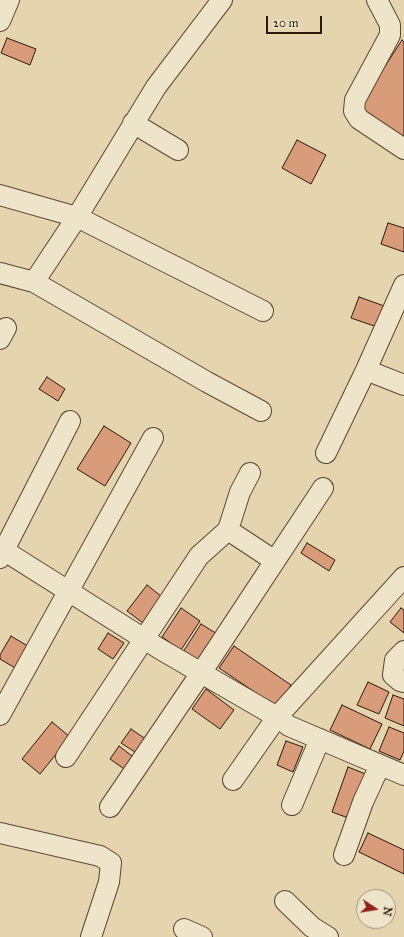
<!DOCTYPE html>
<html>
<head>
<meta charset="utf-8">
<style>
	body { margin:0 }
	#map { position:relative; width:404px; height:937px; overflow:hidden; background:#e5d5ae; font-family:"IM FELL Great Primer",serif }
	canvas { display:block }
	.north { position:absolute; left:356px; top:889px; width:40px; height:40px; box-sizing:border-box; background:#eee4ca; border:1px solid #a1937c; border-radius:50%; rotate:102deg; font-size:11px; font-weight:700; line-height:16px; text-align:center; color:#2d1907 }
	.north::after { content:''; display:block; margin:auto; width:14px; height:18px; background:#8f2418; clip-path:polygon(50% 0,100% 100%,50% 72%,0 100%) }
	.scale { position:absolute; left:266px; top:16px; width:56px; height:18px; box-sizing:border-box; border:2px solid #2d1907; border-top:0; padding-left:5px; font-size:12px; line-height:14px; white-space:nowrap; color:#2d1907; -webkit-text-stroke:3px #eee4ca; paint-order:stroke }
</style>
</head>
<body>
<div id="map">
<canvas width="404" height="937"></canvas>
<div class="north">N</div>
<div class="scale">20 m</div>
</div>
<script>
const ctx = document.querySelector('canvas').getContext('2d');
ctx.lineJoin = 'round';
function fillPath(path, color) { ctx.fillStyle = color; ctx.fill(path, 'evenodd'); }
const poly = rows => new Path2D(rows.map(r => 'M' + r).join(''));
function stroke(path, color, width, dash) { ctx.strokeStyle = color; ctx.lineWidth = width; ctx.lineCap = dash ? 'butt' : 'round'; ctx.setLineDash(dash || []); ctx.stroke(path); }
const building = poly([
	[7,38,36,49,30,65,1,53,7,38],
	[402,40,404,42,404,137,358,108,402,40],
	[297,140,326,155,311,184,282,168,297,140],
	[388,223,404,228,404,252,381,244,388,223],
	[359,297,387,307,380,328,351,318,359,297],
	[47,377,65,389,58,401,39,389,47,377],
	[104,426,131,443,105,486,77,469,104,426],
	[307,543,335,560,329,571,301,553,307,543],
	[147,585,166,600,147,626,127,611,147,585],
	[181,608,200,621,181,650,162,637,181,608],
	[401,608,404,610,404,633,390,622,401,608],
	[201,624,222,637,204,665,183,652,201,624],
	[108,633,124,643,113,659,98,649,108,633],
	[11,636,36,651,22,672,0,659,0,655,11,636],
	[234,646,291,685,277,707,219,668,234,646],
	[368,682,389,692,379,714,357,705,368,682],
	[206,689,234,710,220,729,192,709,206,689],
	[393,695,404,699,404,726,385,718,393,695],
	[342,705,382,724,370,749,330,730,342,705],
	[52,722,70,737,40,774,22,759,52,722],
	[389,727,404,733,404,751,400,760,379,751,389,727],
	[131,729,147,740,138,754,121,743,131,729],
	[286,741,303,747,293,772,277,765,286,741],
	[119,746,136,759,127,771,110,759,119,746],
	[348,767,368,775,351,819,332,812,348,767],
	[368,833,404,850,404,874,359,852,368,833]
]);
fillPath(building, '#d99c7a');
stroke(building, '#2d1907', 1);
const minor = poly([
	[377,0,390,25,390,35,355,100,354,111,359,119,404,149],
	[0,21,9,0],
	[133,123,178,150],
	[0,195,77,217,263,311],
	[0,273,34,282,207,382,261,411],
	[34,282,77,217,156,87,222,0],
	[0,339,6,328],
	[366,370,404,385],
	[326,453,366,370,404,285],
	[228,530,275,561],
	[0,548,160,649,277,717,289,726,404,775],
	[0,558,70,421],
	[404,651,395,660,393,675,400,681,404,682],
	[0,715,153,438],
	[66,757,199,556,228,530,240,492,250,473],
	[233,780,277,717,404,577],
	[292,805,320,739],
	[110,807,201,673,323,488],
	[0,833,100,856,111,863,109,882,91,937],
	[344,855,363,802,380,765],
	[285,901,312,927,328,937],
	[184,929,202,937]
]);
stroke(minor, '#5b4831', 22);
stroke(minor, '#eee4ca', 20);
</script>
</body>
</html>
